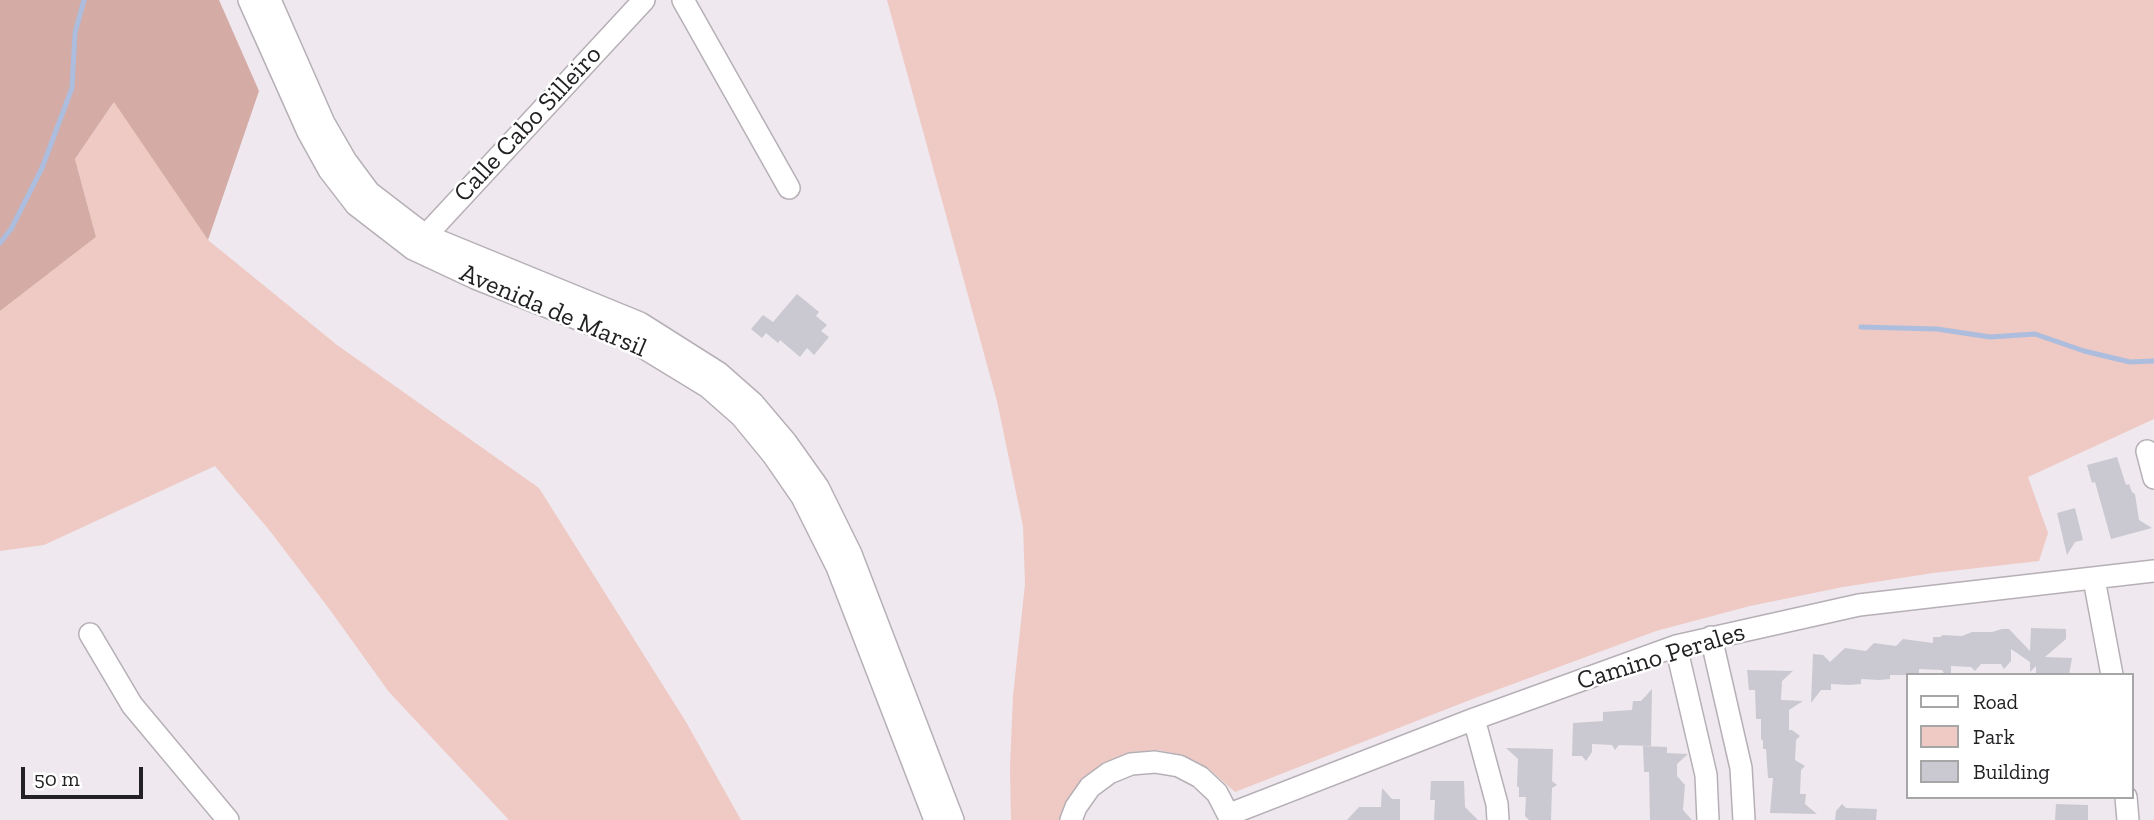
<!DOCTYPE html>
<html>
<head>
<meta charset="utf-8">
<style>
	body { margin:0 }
	#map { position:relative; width:2154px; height:820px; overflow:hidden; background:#efe8ef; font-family:"Zilla Slab",serif }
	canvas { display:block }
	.legend { position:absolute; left:1906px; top:673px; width:228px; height:126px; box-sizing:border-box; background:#fff; border:2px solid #a7a6a7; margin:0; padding:9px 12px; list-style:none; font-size:21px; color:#232124 }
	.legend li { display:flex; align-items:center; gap:14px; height:35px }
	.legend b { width:35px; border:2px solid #a7a6a7 }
	.scale { position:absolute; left:21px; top:767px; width:122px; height:32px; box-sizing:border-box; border:4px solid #232124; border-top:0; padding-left:9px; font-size:21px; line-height:24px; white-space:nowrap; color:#232124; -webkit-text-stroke:5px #fff; paint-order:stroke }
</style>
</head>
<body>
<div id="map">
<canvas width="2154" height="820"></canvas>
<ul class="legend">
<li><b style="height:9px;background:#fff"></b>Road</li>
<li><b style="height:19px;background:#efc9c3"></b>Park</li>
<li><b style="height:19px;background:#cac9d1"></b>Building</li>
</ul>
<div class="scale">50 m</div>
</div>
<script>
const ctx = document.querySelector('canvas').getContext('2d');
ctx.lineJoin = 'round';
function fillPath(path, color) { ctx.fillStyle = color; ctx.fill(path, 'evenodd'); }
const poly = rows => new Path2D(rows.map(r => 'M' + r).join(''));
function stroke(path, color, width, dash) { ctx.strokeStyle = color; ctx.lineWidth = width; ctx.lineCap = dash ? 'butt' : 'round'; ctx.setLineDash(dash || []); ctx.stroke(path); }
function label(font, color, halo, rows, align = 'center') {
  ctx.font = font + ' "Zilla Slab",serif'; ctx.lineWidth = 5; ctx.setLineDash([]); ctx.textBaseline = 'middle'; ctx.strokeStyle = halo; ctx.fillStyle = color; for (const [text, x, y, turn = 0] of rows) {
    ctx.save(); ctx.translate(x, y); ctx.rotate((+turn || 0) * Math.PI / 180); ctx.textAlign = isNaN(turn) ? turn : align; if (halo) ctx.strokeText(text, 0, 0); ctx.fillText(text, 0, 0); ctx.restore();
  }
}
fillPath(poly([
	[887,0,2154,0,2154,419,2028,477,2048,533,2039,561,1933,573,1843,587,1750,606,1656,631,1475,698,1235,792,1208,768,1183,755,1158,750,1131,752,1103,763,1085,778,1068,798,1060,820,1011,820,1010,767,1013,696,1025,584,1023,526,997,401],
	[115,101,208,240,337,345,539,488,686,722,741,820,509,820,389,692,330,610,270,531,215,466,44,545,0,551,0,311,96,237,75,159]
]), '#efc9c3');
fillPath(poly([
	[0,0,219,0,259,91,208,240,114,102,75,159,96,237,0,311]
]), '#d4aba5');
stroke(poly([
	[0,243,11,229,42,168,72,88,75,33,84,0],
	[1861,327,1937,329,1990,337,2035,334,2084,351,2130,362,2154,361]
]), '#acbddd', 5);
fillPath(poly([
	[797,294,819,312,816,316,827,325,821,331,829,337,814,355,807,348,800,357,780,340,778,343,766,333,762,338,751,329,763,315,773,322],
	[2117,457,2126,485,2129,484,2132,492,2135,494,2139,520,2152,528,2111,539,2095,482,2092,483,2087,465],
	[2075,508,2083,540,2075,542,2067,555,2057,513],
	[2031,628,2066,629,2066,639,2045,657,2072,658,2069,675,2036,675,2036,666,2030,672,2030,662,2011,649,2011,661,2004,669,2001,664,1981,664,1975,671,1971,667,1951,666,1951,675,1945,675,1942,670,1919,669,1919,675,1890,675,1890,679,1879,680,1861,679,1861,684,1849,685,1831,684,1831,690,1821,690,1811,703,1813,654,1823,655,1830,662,1845,648,1866,651,1874,643,1896,646,1903,639,1933,643,1933,637,1940,637,1943,635,1962,636,1972,632,1992,632,2002,629,2009,629,2030,651],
	[1747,670,1793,671,1782,681,1781,700,1803,701,1789,710,1789,730,1792,730,1800,736,1796,740,1795,760,1805,766,1801,770,1800,794,1806,794,1805,804,1817,814,1770,813,1773,778,1768,778,1766,749,1763,749,1763,741,1761,739,1761,719,1756,719,1755,690,1749,690],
	[1652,689,1651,746,1619,745,1615,750,1612,745,1592,744,1592,752,1586,761,1582,756,1572,756,1573,723,1603,721,1603,712,1632,710,1633,701,1641,701],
	[1643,746,1667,747,1667,753,1688,754,1677,764,1677,776,1685,785,1683,810,1692,820,1650,820,1649,772,1644,772],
	[1506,748,1553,749,1552,781,1557,785,1552,788,1551,820,1529,820,1525,816,1526,797,1519,797,1519,788,1517,786,1518,759],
	[1431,781,1464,781,1465,807,1478,820,1434,820,1435,800,1430,800],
	[1382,788,1392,799,1400,799,1400,820,1347,820,1359,807,1381,807],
	[1842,804,1846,808,1877,809,1876,820,1835,820,1836,811],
	[2056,804,2088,805,2088,820,2055,820]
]), '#cac9d1');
const minor = poly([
	[249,0,308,132,329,170,356,205,413,249,475,278,631,340,708,387,741,416,773,455,802,497,837,567,935,820],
	[270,0,324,123,346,161,369,192,425,235,640,323,719,373,753,403,786,442,818,487,851,554,953,820],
	[683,0,789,188],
	[417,245,644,0],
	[2147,451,2154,478],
	[2094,579,2112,675],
	[90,634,132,705,228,820],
	[1711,637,1741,768,1744,820],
	[1676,646,1706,775,1708,820],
	[1474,719,1497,804,1498,820],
	[2126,797,2128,820],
	[1230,814,1474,719,1676,646,1859,605,2154,571],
	[1071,820,1076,807,1090,787,1109,773,1131,764,1155,762,1179,766,1200,777,1217,793,1231,820]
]);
stroke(minor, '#b6b0b6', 24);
stroke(minor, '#fff', 21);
label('26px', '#232124', '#fff', [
	["Calle Cabo Silleiro",528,124,-47],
	["Avenida de Marsil",553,311,23],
	["Camino Perales",1661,657,-17]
]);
</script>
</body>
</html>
